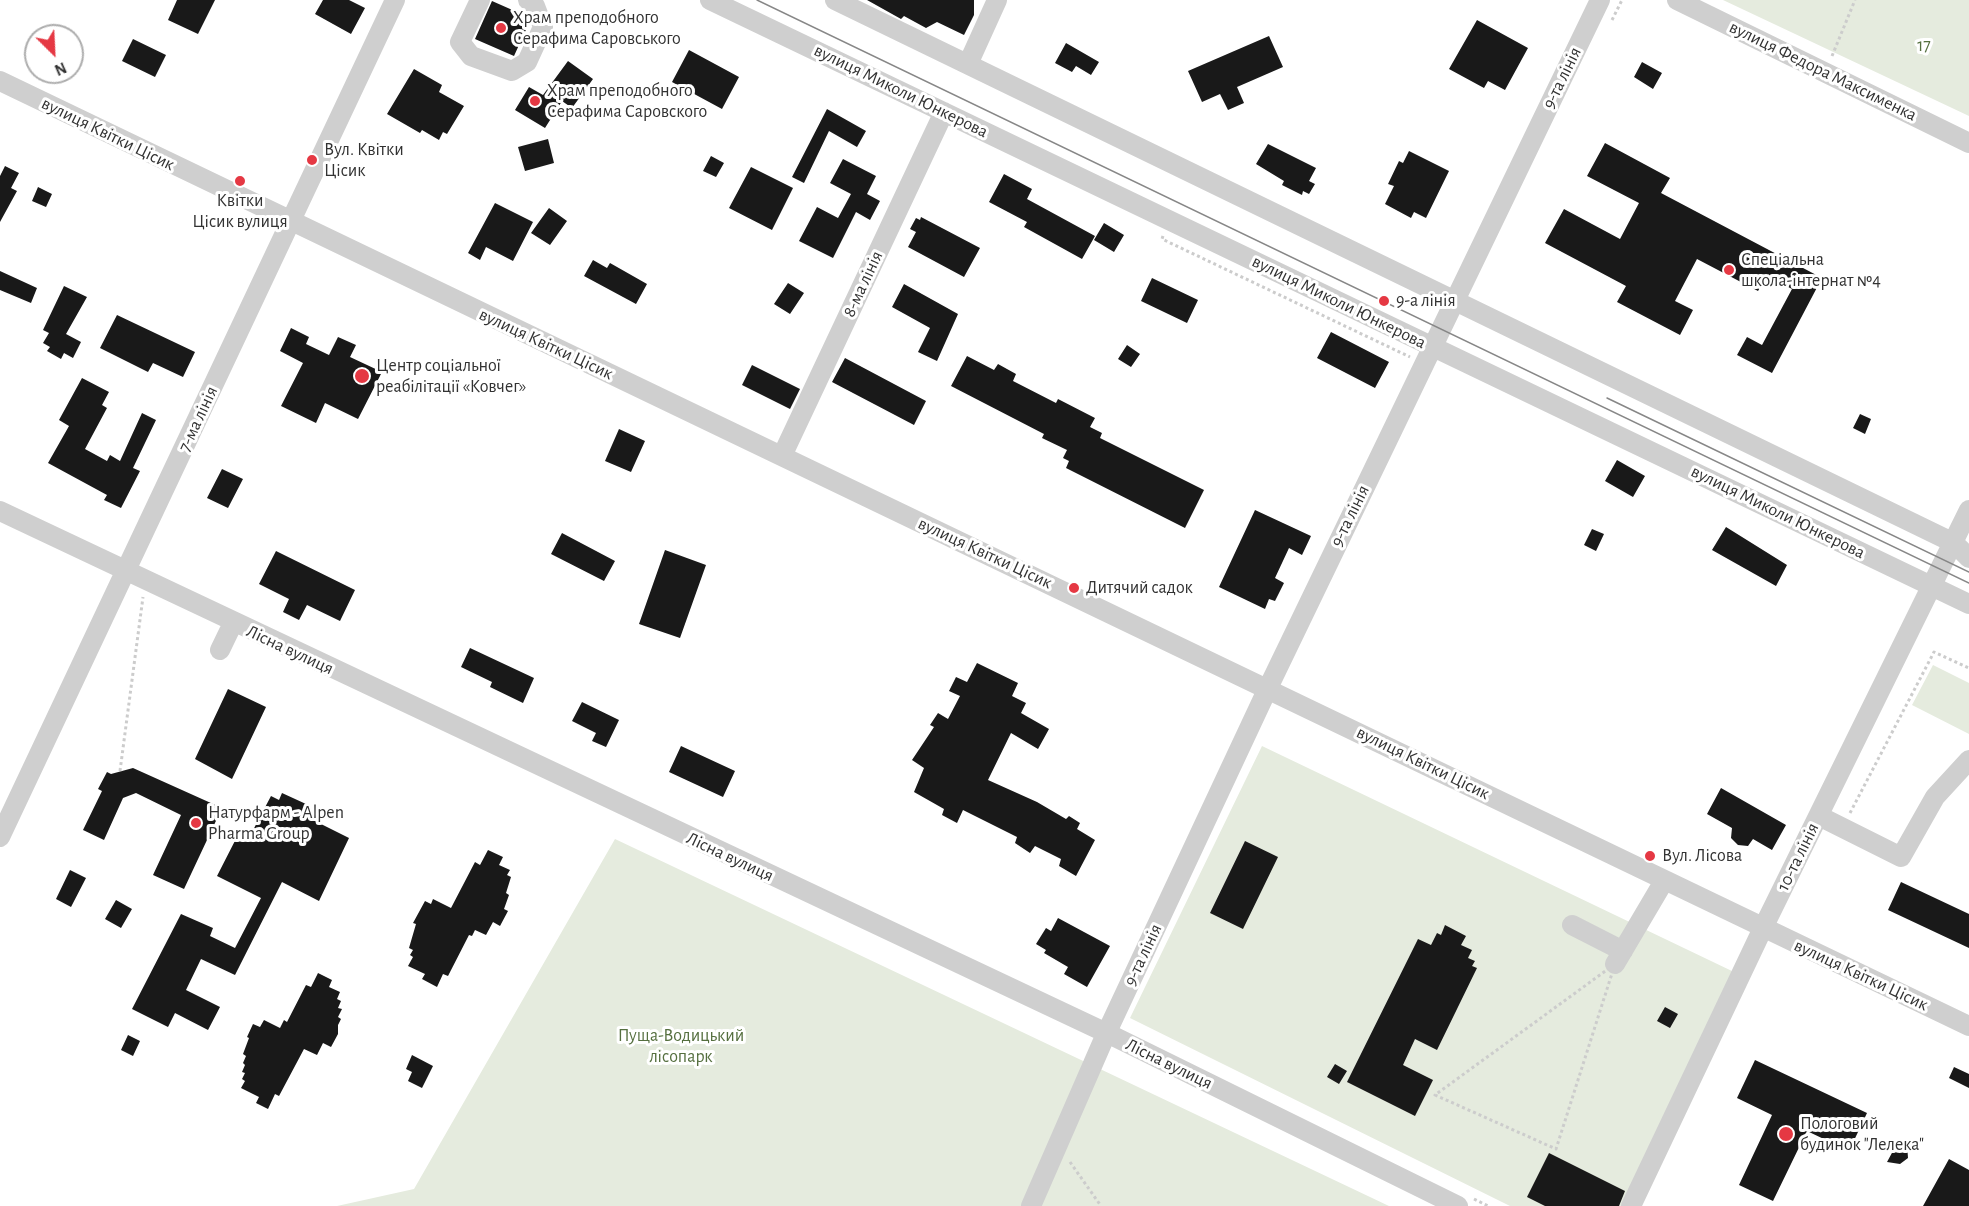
<!DOCTYPE html>
<html>
<head>
<meta charset="utf-8">
<style>
	body { margin:0 }
	#map { position:relative; width:1969px; height:1206px; overflow:hidden; background:#fff; font-family:"Alegreya Sans",sans-serif }
	canvas { display:block }
	.north { position:absolute; left:24px; top:24px; width:60px; height:60px; box-sizing:border-box; background:#fff; border:2px solid #adadad; border-radius:50%; rotate:156deg; font-size:16px; font-weight:700; line-height:24px; text-align:center; color:#323232 }
	.north::after { content:''; display:block; margin:auto; width:21px; height:27px; background:#e53843; clip-path:polygon(50% 0,100% 100%,50% 72%,0 100%) }
</style>
</head>
<body>
<div id="map">
<canvas width="1969" height="1206"></canvas>
<div class="north">N</div>
</div>
<script>
const ctx = document.querySelector('canvas').getContext('2d');
ctx.lineJoin = 'round';
function fillPath(path, color) { ctx.fillStyle = color; ctx.fill(path, 'evenodd'); }
const poly = rows => new Path2D(rows.map(r => 'M' + r).join(''));
function stroke(path, color, width, dash) { ctx.strokeStyle = color; ctx.lineWidth = width; ctx.lineCap = dash ? 'butt' : 'round'; ctx.setLineDash(dash || []); ctx.stroke(path); }
function label(font, color, halo, rows, align = 'center') {
  ctx.font = font + ' "Alegreya Sans",sans-serif'; ctx.lineWidth = 6; ctx.setLineDash([]); ctx.textBaseline = 'middle'; ctx.strokeStyle = halo; ctx.fillStyle = color; for (const [text, x, y, turn = 0] of rows) {
    ctx.save(); ctx.translate(x, y); ctx.rotate((+turn || 0) * Math.PI / 180); ctx.textAlign = isNaN(turn) ? turn : align; if (halo) ctx.strokeText(text, 0, 0); ctx.fillText(text, 0, 0); ctx.restore();
  }
}
fillPath(poly([
	[1723,0,1969,0,1969,116],
	[1933,665,1969,683,1969,734,1912,705],
	[1262,746,1734,972,1621,1206,1510,1206,1130,1018],
	[615,839,1389,1206,337,1206,414,1189]
]), '#e5ebde');
fillPath(poly([
	[177,0,215,0,198,34,168,20],
	[323,0,349,0,365,8,351,34,315,14],
	[867,0,974,0,974,15,964,35,937,22,926,28,904,16,901,19],
	[492,1,526,16,529,23,514,56,475,39],
	[1477,20,1528,48,1505,90,1488,81,1484,88,1449,69],
	[1269,36,1283,67,1237,87,1244,103,1228,110,1220,94,1202,102,1188,71],
	[133,39,166,55,155,77,122,61],
	[1066,43,1099,62,1091,75,1076,66,1072,72,1055,63],
	[689,50,739,77,722,109,672,82],
	[568,61,593,79,572,108,562,101,545,128,515,110,529,87,543,95],
	[1642,62,1662,73,1653,89,1634,77],
	[414,69,442,85,439,92,464,106,447,134,443,132,439,140,422,130,420,133,387,114],
	[827,109,866,131,857,147,829,131,804,183,792,177],
	[548,139,554,163,525,171,518,147],
	[1605,143,1670,178,1661,193,1822,278,1772,373,1737,355,1747,337,1762,345,1792,289,1767,276,1758,291,1697,259,1675,301,1693,310,1680,335,1617,302,1626,286,1545,243,1564,209,1620,239,1639,203,1587,176],
	[1268,144,1316,168,1309,181,1315,184,1309,194,1303,191,1302,195,1282,185,1284,181,1256,164],
	[1409,151,1449,171,1426,218,1414,212,1411,218,1385,204,1394,186,1388,184,1399,161,1403,163],
	[711,156,724,163,716,177,703,171],
	[843,159,876,176,867,194,880,201,870,220,856,212,833,258,799,241,817,207,838,218,851,194,830,183],
	[5,166,19,173,11,188,17,191,0,222,0,176],
	[751,167,793,188,772,230,729,208],
	[1004,174,1032,189,1027,199,1095,236,1082,259,1024,227,1027,222,989,202],
	[38,187,52,194,46,207,32,201],
	[495,203,533,222,513,261,486,247,480,260,468,253],
	[549,208,567,221,550,245,531,233],
	[921,217,980,248,964,277,908,247,916,232,910,229,916,218,920,220],
	[1104,223,1124,235,1114,252,1094,240],
	[593,260,607,268,610,263,647,284,636,304,584,276],
	[0,271,37,288,31,303,0,290],
	[1152,278,1198,300,1187,323,1141,301],
	[788,283,804,293,790,314,774,304],
	[904,284,958,314,937,361,918,352,930,328,892,307],
	[64,286,87,297,66,334,81,342,73,358,64,353,61,359,47,351,50,347,43,343,49,333,43,330],
	[117,315,195,352,183,377,153,363,148,372,100,348],
	[291,328,309,337,306,344,329,355,338,337,356,345,350,357,382,372,358,419,325,403,316,423,281,406,303,363,280,351],
	[1331,332,1389,362,1375,388,1317,358],
	[1127,345,1140,354,1131,367,1118,359],
	[967,356,994,370,998,364,1016,374,1013,381,1056,403,1058,399,1095,418,1090,427,1102,433,1100,438,1204,490,1185,528,1066,468,1069,461,1063,458,1067,450,1042,438,1044,434,951,386],
	[845,358,926,401,914,425,832,382],
	[752,365,800,389,790,409,742,385],
	[82,378,109,392,102,405,107,408,85,449,107,461,110,455,120,461,142,413,156,420,133,468,140,471,121,508,104,500,107,495,48,463,69,426,59,420],
	[1860,414,1871,419,1865,434,1853,428],
	[619,429,645,441,631,472,605,461],
	[1617,460,1645,476,1633,497,1605,481],
	[222,469,243,479,228,508,207,498],
	[1255,510,1311,536,1302,555,1289,548,1275,578,1284,583,1275,601,1269,599,1265,609,1219,587],
	[1726,527,1787,565,1776,586,1712,550],
	[1592,529,1604,534,1596,551,1584,545],
	[562,533,615,561,604,581,551,554],
	[665,550,706,565,680,638,639,624],
	[276,551,355,590,340,621,307,605,299,620,283,612,289,599,259,584],
	[470,648,534,678,523,703,490,687,492,682,461,667],
	[977,663,1018,683,1012,696,1026,703,1021,713,1049,729,1038,749,1011,733,988,780,1037,802,1066,819,1069,816,1080,823,1077,829,1095,840,1076,876,1059,866,1061,859,1035,846,1030,853,1015,843,1017,837,963,810,957,823,942,815,944,809,914,792,924,768,912,760,934,727,930,725,938,713,948,719,960,696,949,691,956,677,967,682],
	[228,689,266,707,232,779,195,759],
	[582,702,619,720,606,747,592,741,596,733,572,721],
	[681,746,735,771,723,797,669,772],
	[133,768,222,808,184,889,153,875,181,815,136,793,123,798,104,840,83,830,102,791,98,789,107,772,111,774],
	[1721,788,1786,825,1772,850,1753,839,1748,846,1738,845,1731,838,1732,828,1707,814],
	[282,793,306,804,301,814,349,838,319,901,282,882,235,975,201,959,186,990,220,1007,208,1030,175,1013,168,1027,132,1009,181,914,213,928,210,936,235,948,261,898,217,876,241,829,251,834,271,796,279,800],
	[1245,841,1278,857,1243,929,1210,913],
	[488,850,503,857,499,865,510,870,507,875,511,877,506,893,509,895,504,909,508,911,500,926,493,922,486,935,475,930,472,936,469,935,448,976,443,974,437,987,422,979,425,974,408,966,413,957,410,955,413,950,409,948,416,924,413,923,425,901,431,904,433,899,451,908,475,862,480,865],
	[70,870,86,878,71,907,56,899],
	[1901,882,1969,914,1969,948,1888,910],
	[116,900,132,909,121,928,105,919],
	[1058,918,1110,946,1087,987,1064,974,1068,967,1044,953,1046,950,1036,944,1046,928,1051,931],
	[1445,925,1466,936,1461,945,1472,950,1468,958,1475,961,1472,966,1477,968,1437,1050,1415,1039,1403,1065,1433,1080,1415,1116,1347,1082,1418,939,1431,945,1437,933,1441,935],
	[318,973,332,980,329,987,340,992,337,999,341,1001,338,1008,342,1009,338,1017,341,1019,338,1025,338,1034,331,1047,323,1043,317,1055,304,1049,279,1096,275,1094,268,1109,256,1103,259,1097,241,1088,245,1081,242,1079,245,1073,242,1072,245,1065,243,1063,246,1056,243,1054,249,1038,247,1037,253,1024,260,1027,264,1020,280,1028,284,1020,287,1022,306,985,311,987],
	[1665,1007,1678,1014,1670,1028,1657,1021],
	[128,1035,140,1041,133,1056,121,1050],
	[412,1055,433,1066,422,1088,408,1081,412,1072,406,1069],
	[1755,1060,1867,1113,1849,1151,1807,1131,1773,1201,1739,1185,1772,1115,1737,1098],
	[1335,1064,1347,1071,1339,1084,1327,1077],
	[1954,1067,1969,1074,1969,1088,1949,1078],
	[1899,1140,1907,1144,1908,1158,1900,1164,1887,1162],
	[1549,1153,1625,1191,1619,1206,1545,1206,1527,1197],
	[1949,1159,1969,1170,1969,1206,1923,1206]
]), '#191919');
stroke(poly([
	[1612,20,1622,0],
	[1832,56,1855,0],
	[1163,236,1162,239,1410,357],
	[120,771,143,597],
	[1850,813,1934,652,1969,668],
	[1615,964,1556,1149,1435,1095,1615,964],
	[1070,1162,1101,1206],
	[1474,1199,1488,1206]
]), '#ccc', 3, [3, 3]);
stroke(poly([
	[480,0,460,42,471,56,512,71,527,62,543,27,535,6,528,0],
	[710,0,1969,604],
	[835,0,1954,543,1969,558],
	[1677,0,1969,143],
	[968,64,997,0],
	[0,81,1969,1026],
	[782,456,944,112],
	[0,511,1115,1037,1458,1206],
	[220,650,233,623],
	[1821,817,1901,857,1935,797,1969,760],
	[0,837,395,0],
	[1572,925,1623,951],
	[1615,964,1664,881],
	[1031,1206,1106,1034,1268,688,1600,0],
	[1631,1206,1763,928,1969,510]
]), '#cfcfcf', 20);
stroke(poly([
	[757,0,1969,583],
	[1607,398,1969,572]
]), '#878787', 1.5);
for (const [x, y, r, color] of [
	[501,28,6,"#e53843"],
	[535,101,6,"#e53843"],
	[312,160,6,"#e53843"],
	[240,181,6,"#e53843"],
	[1729,270,6,"#e53843"],
	[1384,301,6,"#e53843"],
	[362,376,8,"#e53843"],
	[1074,588,6,"#e53843"],
	[196,823,6,"#e53843"],
	[1650,856,6,"#e53843"],
	[1786,1134,8,"#e53843"]
]) { const dot = new Path2D(); dot.arc(x, y, r, 0, 2 * Math.PI); ctx.fillStyle = color; ctx.fill(dot); stroke(dot, '#fff', 2); }
label('18px', '#323232', '#fff', [
	["Храм преподобного",513,18],
	["Серафима Саровського",513,39],
	["Храм преподобного",547,91],
	["Серафима Саровского",547,112],
	["Вул. Квітки",324,150],
	["Цісик",324,171],
	["Квітки",240,201,"center"],
	["Цісик вулиця",240,222,"center"],
	["Спеціальна",1741,260],
	["школа-інтернат №4",1741,281],
	["9-а лінія",1396,301],
	["Центр соціальної",376,366],
	["реабілітації «Ковчег»",376,387],
	["Дитячий садок",1086,588],
	["Натурфарм - Alpen",208,813],
	["Pharma Group",208,834],
	["Вул. Лісова",1662,856],
	["Пологовий",1800,1124],
	["будинок \"Лелека\"",1800,1145]
], 'left');
label('18px', '#556f3f', '#fff', [
	["17",1924,46],
	["Пуща-Водицький",681,1036],
	["лісопарк",681,1057]
]);
label('18px', '#323232', '#fff', [
	["вулиця Федора Максименка",1823,71,26],
	["9-та лінія",1562,78,-64],
	["вулиця Миколи Юнкерова",901,91,26],
	["вулиця Квітки Цісик",108,134,26],
	["8-ма лінія",863,284,-65],
	["вулиця Миколи Юнкерова",1339,302,26],
	["вулиця Квітки Цісик",546,344,25],
	["7-ма лінія",198,419,-65],
	["вулиця Миколи Юнкерова",1778,512,26],
	["9-та лінія",1350,516,-64],
	["вулиця Квітки Цісик",985,553,25],
	["Лісна вулиця",290,650,25],
	["вулиця Квітки Цісик",1423,763,26],
	["Лісна вулиця",730,857,25],
	["10-та лінія",1798,857,-64],
	["9-та лінія",1143,955,-65],
	["вулиця Квітки Цісик",1861,975,25],
	["Лісна вулиця",1169,1064,26]
]);
</script>
</body>
</html>
